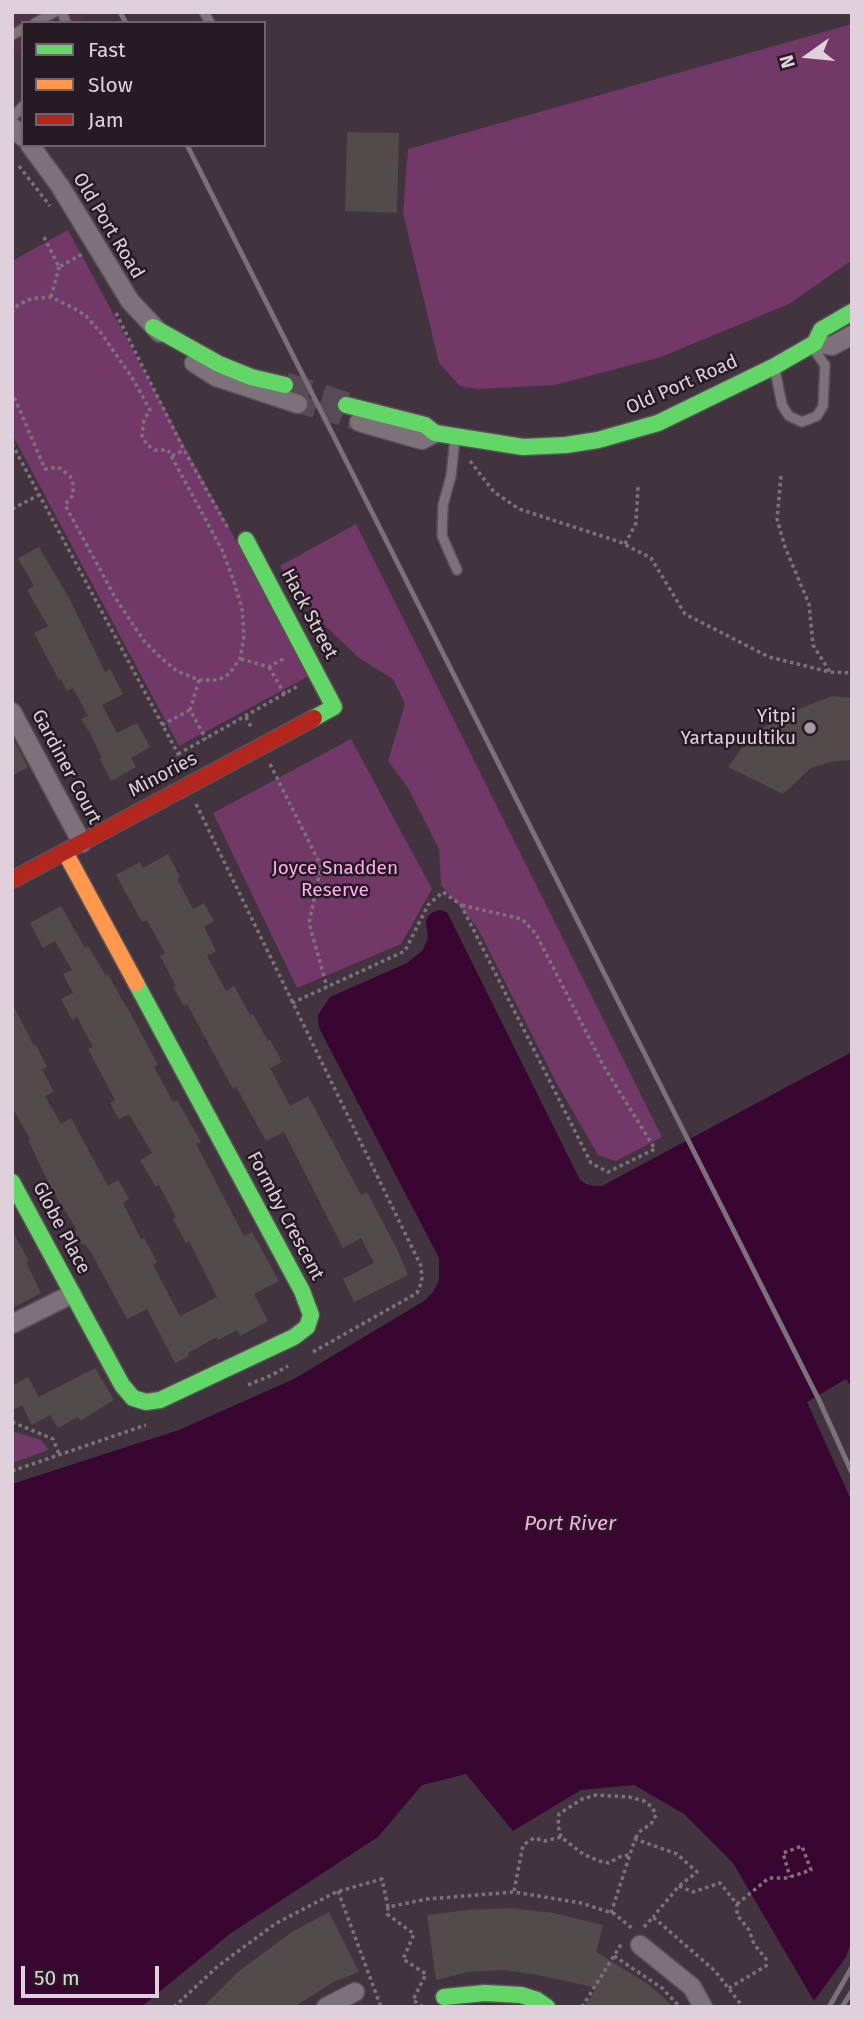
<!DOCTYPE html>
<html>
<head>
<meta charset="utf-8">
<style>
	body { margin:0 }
	#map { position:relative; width:864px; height:2019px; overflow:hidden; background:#41343e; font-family:"Fira Sans",sans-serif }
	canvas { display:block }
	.frame { position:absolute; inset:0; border:14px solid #e0d0db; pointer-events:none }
	.legend { position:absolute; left:21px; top:21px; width:245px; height:126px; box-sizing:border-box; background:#261a23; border:2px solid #70636d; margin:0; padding:9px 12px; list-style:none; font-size:21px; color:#e0d0db }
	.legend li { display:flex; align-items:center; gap:14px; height:35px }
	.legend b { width:35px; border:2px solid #70636d }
	.north { position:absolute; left:773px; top:21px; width:70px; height:70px; -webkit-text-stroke:5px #261a23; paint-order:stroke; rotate:255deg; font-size:19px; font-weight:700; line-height:28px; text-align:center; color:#e0d0db }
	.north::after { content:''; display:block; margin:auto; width:24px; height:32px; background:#e0d0db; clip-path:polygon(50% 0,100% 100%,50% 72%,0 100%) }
	.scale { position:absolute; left:21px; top:1966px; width:138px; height:32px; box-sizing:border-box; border:4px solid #e0d0db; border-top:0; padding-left:9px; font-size:21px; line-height:24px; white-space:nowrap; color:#e0d0db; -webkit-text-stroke:5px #261a23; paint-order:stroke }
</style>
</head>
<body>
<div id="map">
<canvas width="864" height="2019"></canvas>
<div class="frame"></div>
<ul class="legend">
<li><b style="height:9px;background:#63d668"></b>Fast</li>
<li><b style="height:9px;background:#ff974d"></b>Slow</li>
<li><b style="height:9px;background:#b3261e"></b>Jam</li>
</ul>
<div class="north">N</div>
<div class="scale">50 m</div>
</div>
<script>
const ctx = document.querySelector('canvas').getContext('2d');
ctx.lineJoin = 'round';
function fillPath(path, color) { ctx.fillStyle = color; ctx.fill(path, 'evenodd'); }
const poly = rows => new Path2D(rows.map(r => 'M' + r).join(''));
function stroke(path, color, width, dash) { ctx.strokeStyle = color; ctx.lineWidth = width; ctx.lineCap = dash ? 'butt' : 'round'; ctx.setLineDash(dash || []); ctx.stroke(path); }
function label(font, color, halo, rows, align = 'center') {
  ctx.font = font + ' "Fira Sans",sans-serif'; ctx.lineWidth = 5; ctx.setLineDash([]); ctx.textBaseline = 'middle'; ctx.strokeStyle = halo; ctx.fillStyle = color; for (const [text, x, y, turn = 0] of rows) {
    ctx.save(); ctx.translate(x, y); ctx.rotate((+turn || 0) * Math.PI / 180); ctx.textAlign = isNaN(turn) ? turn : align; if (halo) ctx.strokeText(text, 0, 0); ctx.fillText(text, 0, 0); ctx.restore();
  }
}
fillPath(poly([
	[12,12,93,12,74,23,23,23,23,50,12,56]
]), '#4f3248');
fillPath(poly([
	[852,24,852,260,789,304,661,357,555,385,478,389,460,386,439,363,403,213,408,149],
	[68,230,309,676,179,746,12,434,12,261],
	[356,524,662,1137,616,1161,598,1155,556,1082,477,927,441,885,439,849,408,788,388,761,405,704,393,679,359,658,314,615,280,566],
	[351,739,432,889,401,944,297,988,213,813],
	[12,1431,41,1440,49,1450,12,1463]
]), '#723868');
fillPath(poly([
	[440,910,447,912,580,1180,586,1184,594,1186,602,1186,852,1052,852,1388,846,1379,807,1402,852,1502,852,1940,846,1957,814,2001,733,1863,684,1814,634,1785,581,1790,513,1831,466,1774,422,1785,378,1837,231,1933,141,2007,12,2007,12,1484,179,1430,294,1379,424,1301,433,1292,439,1280,439,1258,319,1028,318,1015,330,997,407,963,423,950,428,938,426,921,428,916,433,912]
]), '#390631');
fillPath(poly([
	[347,132,399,133,397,213,345,211],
	[39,547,69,598,105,672,110,669,123,694,102,705,117,733,137,723,150,747,131,758,136,767,111,781,100,759,102,758,90,733,81,719,88,716,73,688,67,691,61,679,59,680,34,633,48,626,27,590,34,586,18,558],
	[832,696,852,698,852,760,834,761,811,768,783,794,728,767,750,737,779,717],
	[12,737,28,767,12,776],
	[168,854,180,877,177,879,193,909,204,903,214,921,204,927,216,951,207,956,226,991,234,986,250,1015,253,1014,268,1041,270,1040,282,1062,270,1068,290,1106,308,1096,361,1195,367,1192,397,1249,408,1275,354,1302,343,1279,374,1263,361,1238,343,1248,284,1132,266,1141,236,1087,233,1089,187,1004,184,1006,173,987,176,986,160,956,165,953,147,920,142,922,116,875,140,862,143,868],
	[61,906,85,948,88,946,106,976,108,974,126,1007,127,1007,158,1065,154,1067,173,1102,177,1100,201,1142,196,1144,244,1236,252,1232,279,1281,254,1294,268,1321,240,1336,237,1330,218,1340,217,1337,188,1353,189,1356,175,1363,147,1309,127,1319,93,1256,85,1244,82,1245,75,1231,77,1230,52,1190,28,1140,30,1139,12,1107,12,1003,34,1046,36,1045,47,1067,42,1069,54,1092,45,1096,61,1124,71,1118,108,1186,118,1180,129,1199,123,1203,141,1239,144,1238,157,1262,153,1265,180,1316,217,1297,189,1241,186,1243,173,1219,176,1217,159,1185,156,1187,140,1160,152,1153,129,1114,119,1119,110,1103,115,1100,88,1049,93,1047,77,1017,72,1020,61,999,73,993,63,974,72,970,55,941,43,948,30,923],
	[12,1230,29,1261,26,1262,41,1293,12,1308],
	[95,1368,114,1400,80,1421,78,1417,58,1428,50,1415,32,1425,22,1405,12,1411,12,1386,28,1377,39,1397],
	[511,1908,554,1913,603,1925,596,1952,648,1984,674,2007,584,2007,597,1988,538,1975,504,1970,467,1972,436,1980,427,1915,468,1910],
	[329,1912,359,1972,335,1981,294,2007,203,2007,239,1971,292,1932]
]), '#534b4b');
stroke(poly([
	[298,404,359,422]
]), '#594b56', 18, [18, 9]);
stroke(poly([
	[285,385,346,405]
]), '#594b56', 26, [26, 13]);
const lane = poly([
	[62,12,66,23],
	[204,12,210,23],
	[35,23,55,12],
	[12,35,23,29],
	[12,118,23,106],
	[775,370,782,405,789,416,802,422,817,416,823,406,825,365,812,347],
	[455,438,451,476,443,505,442,536,457,570]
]);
const street = poly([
	[12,127,23,137],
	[30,145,60,186,130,301,160,333],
	[815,343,832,346,852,335],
	[194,363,216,377,298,404],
	[359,422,422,440,435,433],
	[12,712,82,843],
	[12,1324,72,1294],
	[640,1945,692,1987,703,2007],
	[326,2007,355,1992]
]);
const fast = poly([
	[153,327,219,364,251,377,285,385],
	[346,405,425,425,435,433,523,447,566,445,598,440,658,423,775,366,815,343,821,330,852,312],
	[246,540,334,707,314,718],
	[12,1182,122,1385,133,1398,146,1402,160,1400,294,1337,307,1327,311,1315,302,1291,136,983],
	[444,1997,485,1993,521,1995,537,2000,547,2007]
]);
const slow = poly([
	[65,852,136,983]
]);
const jam = poly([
	[12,880,314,718]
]);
stroke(lane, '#5c5058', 12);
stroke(street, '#5c5058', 21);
stroke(fast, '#5c5058', 19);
stroke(slow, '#5c5058', 19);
stroke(jam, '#5c5058', 19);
stroke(poly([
	[19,166,50,206],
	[44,237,59,267,82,254],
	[51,297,59,267],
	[12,313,18,305,28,300,37,298,51,297,75,309,86,316,101,333,133,379,150,410,144,420,142,436,147,445,155,450,168,450,222,550,233,579,242,608,244,636,240,659,229,674,218,680,199,680,177,671,161,658,144,641,116,599,65,505,73,495,73,484,70,476,58,467,45,469,12,392],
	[116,313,184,450,229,530],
	[12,444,184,765],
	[172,456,184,450],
	[470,461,494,492,519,509,620,542,651,558,685,614,769,657,830,672,852,673],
	[781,476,777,519,785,547,809,604,813,645,830,672],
	[12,509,39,495],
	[625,544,636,523,638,487],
	[241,659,269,667,286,657],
	[269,667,285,695],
	[199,680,190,710,206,739],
	[246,717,252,729],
	[162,725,190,710],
	[178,754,300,685],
	[270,764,321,866,309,923,327,987],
	[196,804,421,1266,422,1281,417,1293,313,1352],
	[292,1003,405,951,428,905,443,892,461,905,591,1163,608,1172,655,1149,603,1065,536,934,522,919,461,905],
	[248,1385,272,1375,288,1366],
	[12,1422,53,1439,59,1454],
	[12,1471,146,1425],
	[561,1837,558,1825,559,1814,582,1799,596,1795,629,1797,644,1801,652,1807,656,1815,651,1824,639,1832,635,1839],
	[679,1886,693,1892,720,1883,737,1904,737,1915,749,1930,754,1944,766,1959,766,1966,729,1988],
	[338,1891,381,2007],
	[514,1891,523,1845,534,1838,545,1841,561,1837,583,1854,599,1861,609,1863,619,1857,629,1855],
	[737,1904,769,1878,786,1878,790,1877,811,1870,802,1846,783,1853,790,1877],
	[388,1907,387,1914,414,1934,403,1959,426,1974,413,2000,423,2007],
	[611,1913,635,1839,677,1854,697,1872,679,1886,653,1917],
	[644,1927,653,1917,715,1971,743,2007],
	[614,1956,662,1988,680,2007],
	[174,2007,218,1966,275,1924,336,1892,382,1879,388,1907,427,1899,514,1892,581,1903,615,1914,634,1930],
	[582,2007,622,1943]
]), '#7c727a', 3.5, [3.5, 3.5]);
stroke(lane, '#7d727a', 9);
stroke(street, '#7d727a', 18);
stroke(fast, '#63d668', 16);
stroke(slow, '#ff974d', 16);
stroke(jam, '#b3261e', 16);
stroke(poly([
	[120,12,126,23],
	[187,145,819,1400,852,1473],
	[829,2007,852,1967],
	[842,2007,852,1991]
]), '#7c717a', 5);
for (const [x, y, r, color] of [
	[810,728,7,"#a899a4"]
]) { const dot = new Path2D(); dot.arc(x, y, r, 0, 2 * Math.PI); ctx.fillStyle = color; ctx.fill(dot); stroke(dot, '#261a23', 2.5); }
label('19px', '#e0d0db', '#261a23', [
	["Old Port Road",108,226,59],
	["Old Port Road",682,385,-24],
	["Hack Street",309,614,62],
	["Gardiner Court",66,767,62],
	["Minories",163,775,-28],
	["Formby Crescent",285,1216,62],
	["Globe Place",61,1228,62]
]);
label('19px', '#e0d0db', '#261a23', [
	["Yitpi",796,717],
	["Yartapuultiku",796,739]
], 'right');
label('19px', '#ffaded', '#261a23', [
	["Joyce Snadden",335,869],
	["Reserve",335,891]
]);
label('italic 21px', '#fdabeb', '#261a23', [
	["Port River",570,1524]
]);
</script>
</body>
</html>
